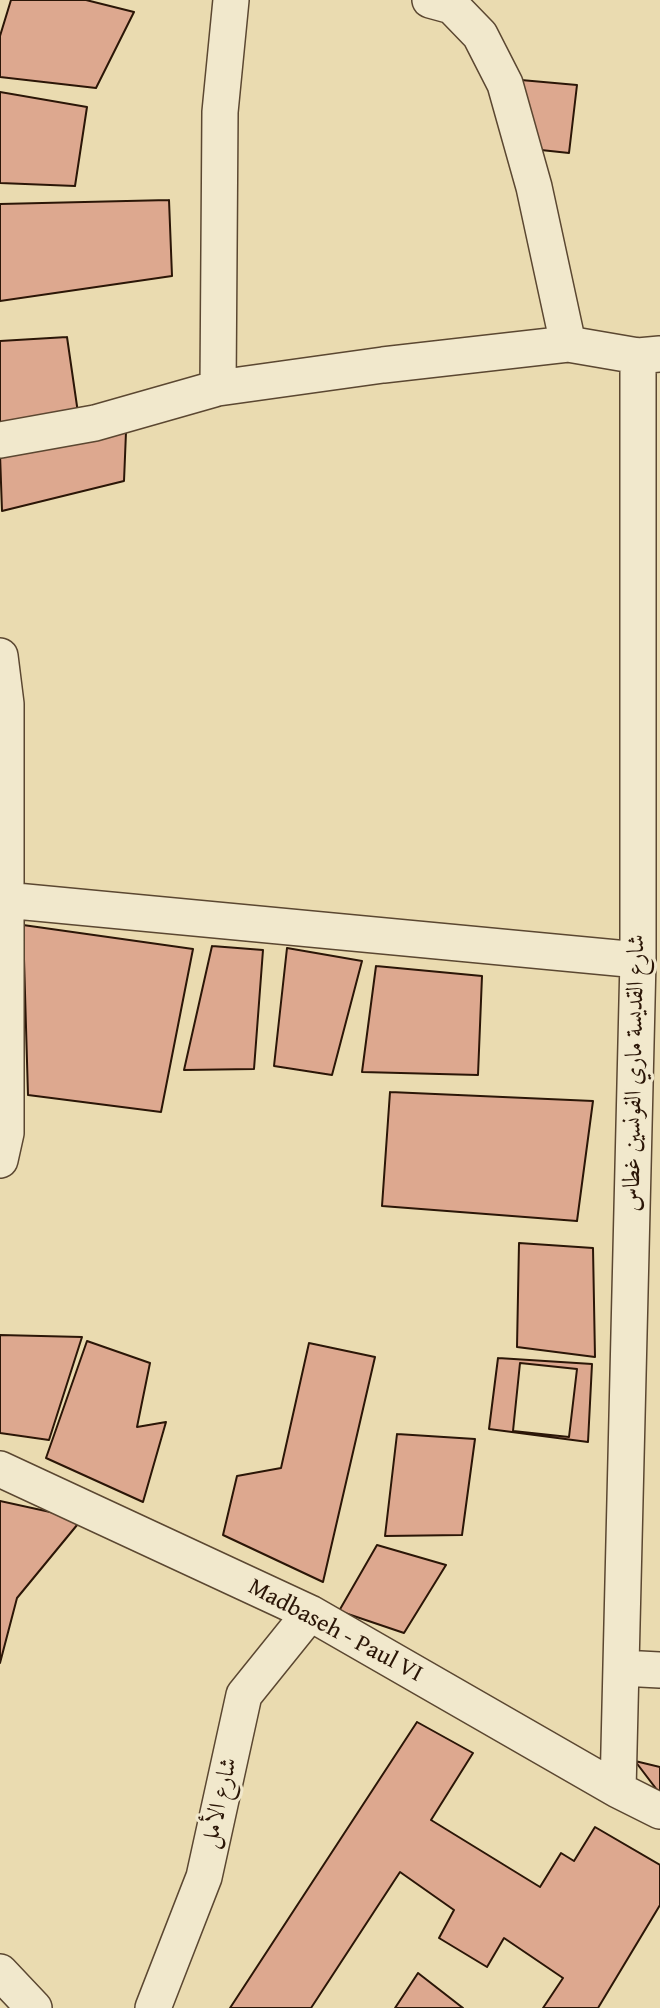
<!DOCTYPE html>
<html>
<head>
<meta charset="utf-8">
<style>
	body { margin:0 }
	canvas { display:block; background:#eadbb0 }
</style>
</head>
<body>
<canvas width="660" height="2008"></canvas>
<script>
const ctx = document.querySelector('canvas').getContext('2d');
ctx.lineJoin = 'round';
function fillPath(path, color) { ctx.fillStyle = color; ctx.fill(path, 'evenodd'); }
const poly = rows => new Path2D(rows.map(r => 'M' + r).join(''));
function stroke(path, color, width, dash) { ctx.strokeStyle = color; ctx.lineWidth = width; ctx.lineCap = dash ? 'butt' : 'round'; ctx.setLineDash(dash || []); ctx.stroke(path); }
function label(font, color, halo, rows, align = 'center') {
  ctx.font = font + ' "Gentium Book Plus",Amiri,serif'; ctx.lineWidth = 6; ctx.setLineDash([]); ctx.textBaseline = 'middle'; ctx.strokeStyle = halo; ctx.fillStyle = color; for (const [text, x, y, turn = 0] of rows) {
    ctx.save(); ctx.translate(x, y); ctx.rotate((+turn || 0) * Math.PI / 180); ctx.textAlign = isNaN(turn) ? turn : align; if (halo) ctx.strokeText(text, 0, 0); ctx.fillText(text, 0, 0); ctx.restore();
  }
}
const building = poly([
	[11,0,86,0,134,12,96,88,0,77,0,36,11,0],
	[521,80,577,85,569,153,513,147,521,80],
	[0,92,87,107,75,186,0,183,0,92],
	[169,200,172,276,0,301,0,204,169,200],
	[67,337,78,413,0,426,0,341,67,337],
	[126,432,124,481,2,511,0,454,126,432],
	[23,925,193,949,161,1112,28,1095,23,925],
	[212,946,263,950,254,1069,184,1070,212,946],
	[287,948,362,961,332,1075,274,1066,287,948],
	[376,966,482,976,478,1075,362,1072,376,966],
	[390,1092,593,1101,577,1221,382,1206,390,1092],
	[519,1243,593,1248,595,1357,517,1347,519,1243],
	[0,1335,82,1337,49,1440,0,1433,0,1335],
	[87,1341,150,1363,137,1427,166,1422,143,1502,46,1458,87,1341],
	[309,1343,375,1357,323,1582,223,1535,237,1476,281,1468,309,1343],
	[498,1358,592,1364,588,1442,489,1429,498,1358],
	[520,1363,577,1369,569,1437,513,1431,520,1363],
	[397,1434,475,1439,462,1535,385,1536,397,1434],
	[0,1501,82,1519,17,1598,0,1663,0,1501],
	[377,1545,446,1565,404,1633,339,1611,377,1545],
	[417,1722,473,1753,431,1820,540,1887,561,1853,574,1861,595,1827,660,1865,660,1905,598,2008,543,2008,563,1978,504,1938,487,1967,439,1938,454,1910,400,1872,311,2008,230,2008,417,1722],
	[635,1761,660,1767,660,1794,635,1761],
	[418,1973,463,2008,395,2008,418,1973]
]);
fillPath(building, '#dda88f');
stroke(building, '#2b1607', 2);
const minor = poly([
	[430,0,452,6,480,35,505,84,534,187,568,344],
	[218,388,220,112,231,0],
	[0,440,95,423,218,388,383,365,568,344,638,356,660,354],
	[0,656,6,704,6,1133,0,1160],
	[5,900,638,960],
	[0,1469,310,1613,618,1790,660,1811],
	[621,1668,660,1670],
	[618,1790,638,960,638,356],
	[0,1972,34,2008],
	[153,2008,204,1877,244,1695,310,1613]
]);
stroke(minor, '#5b4731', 38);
stroke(minor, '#f1e8cc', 35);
label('24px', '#2b1607', '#f1e8cc', [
	["شارع القديسة ماري الفونسين غطاس",635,1073,-89],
	["Madbaseh - Paul VI",335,1631,28],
	["شارع الأمل",220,1803,-77]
]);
</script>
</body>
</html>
